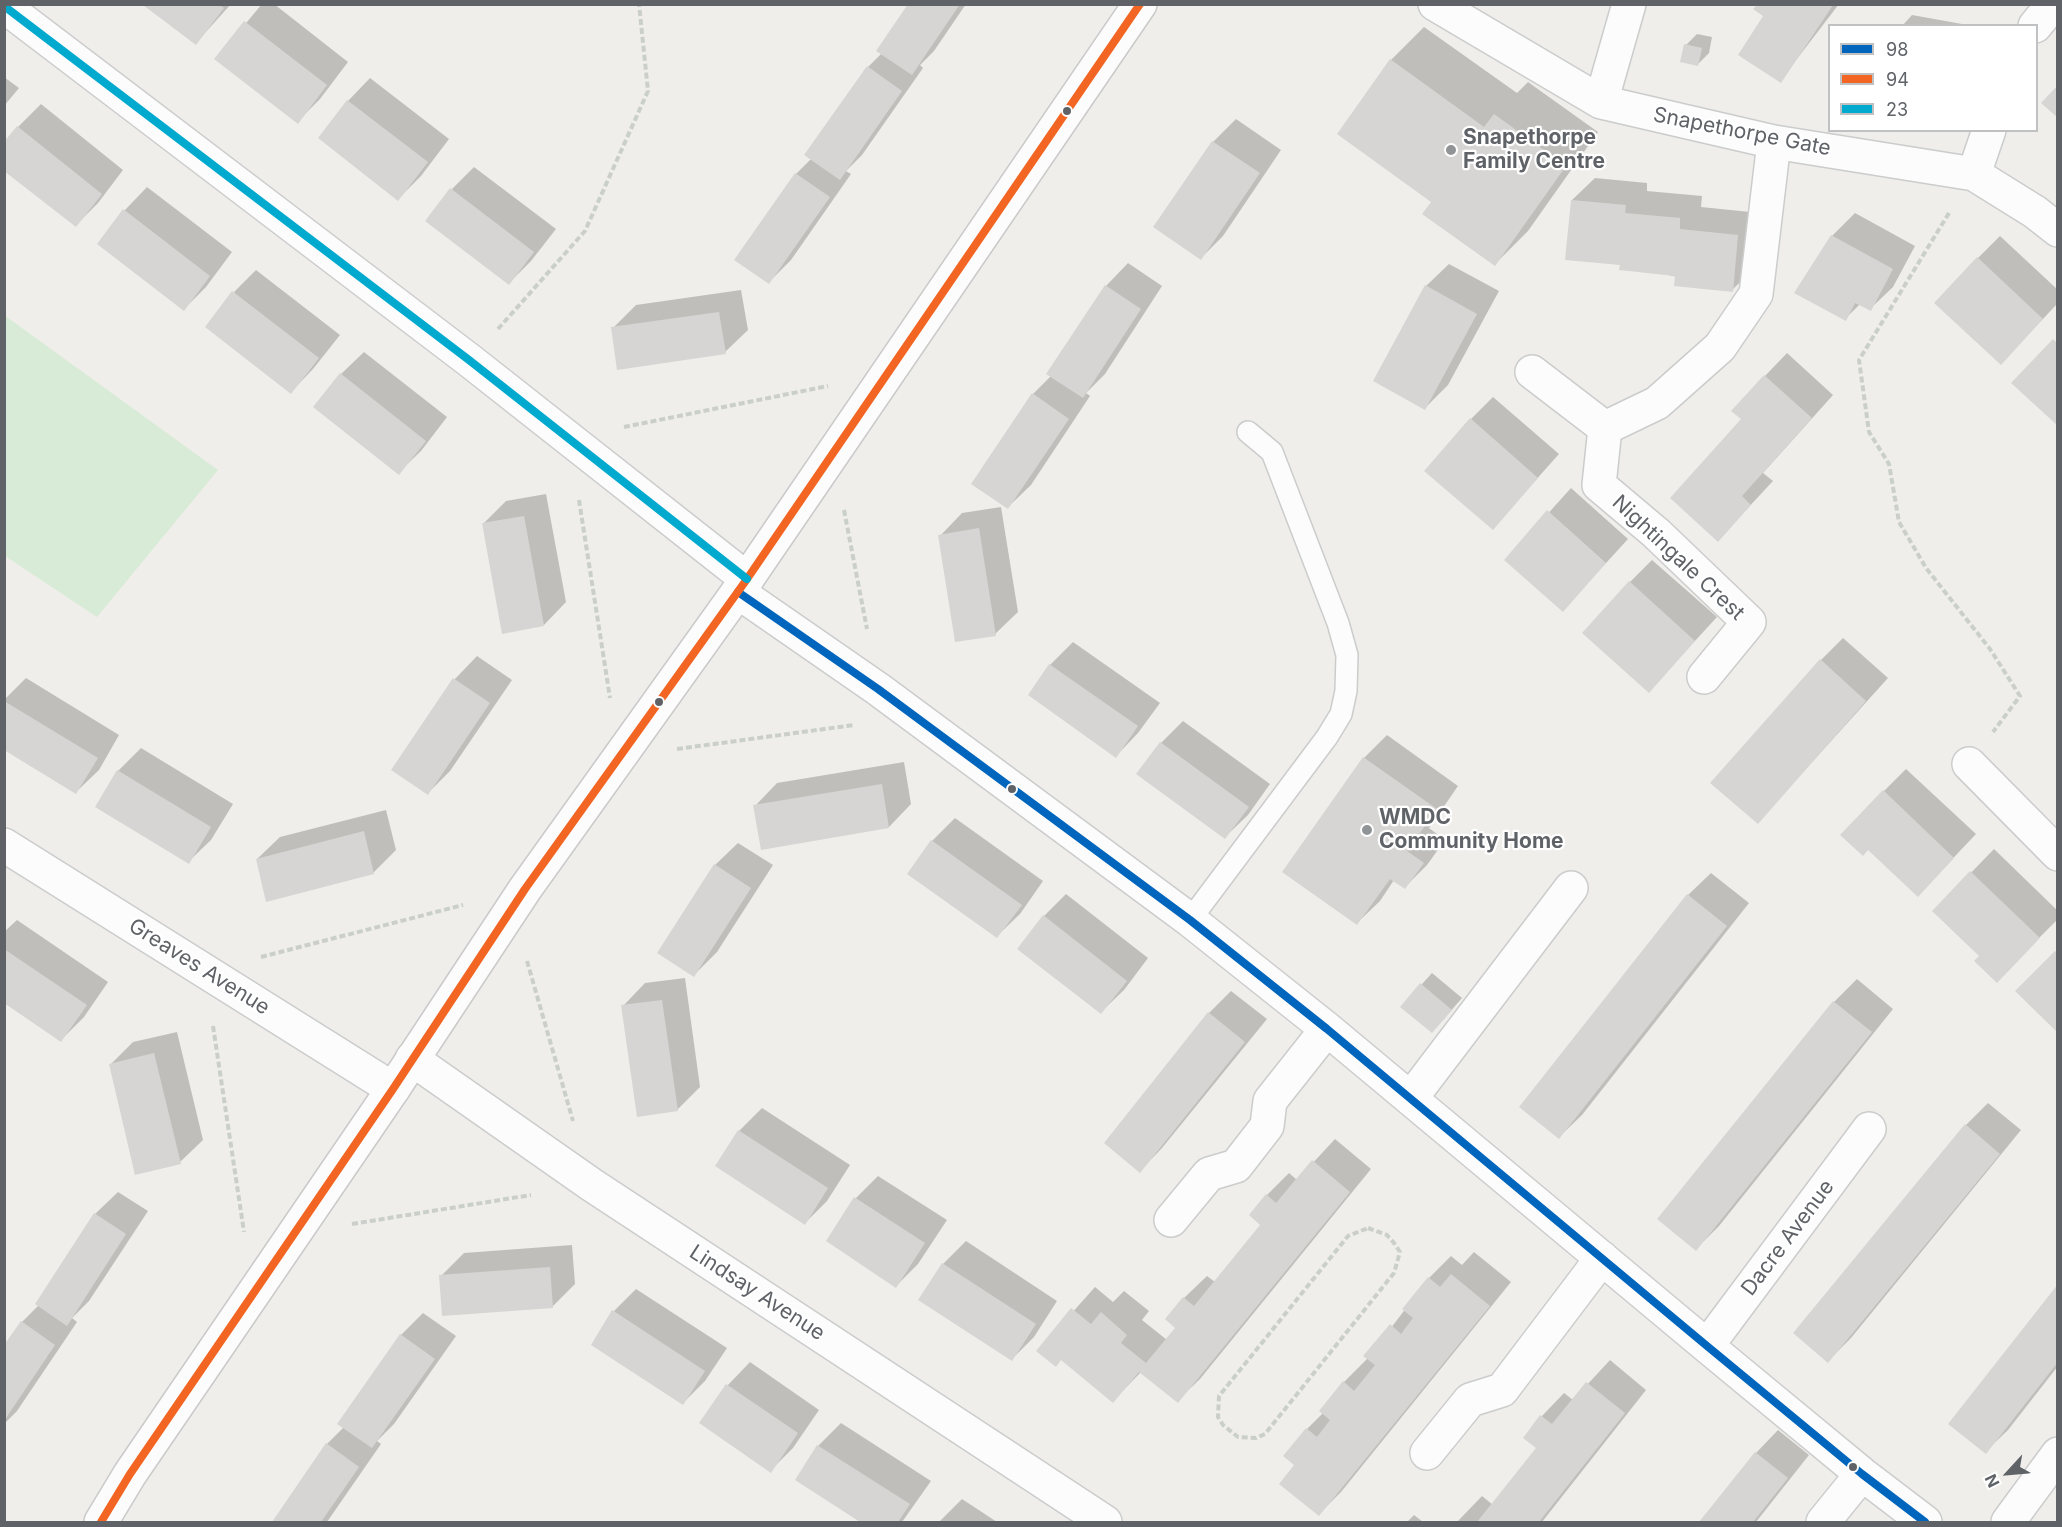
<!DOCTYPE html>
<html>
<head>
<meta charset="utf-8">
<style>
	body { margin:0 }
	#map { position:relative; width:2062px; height:1527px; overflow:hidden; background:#efeeea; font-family:Inter,sans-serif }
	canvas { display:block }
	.frame { position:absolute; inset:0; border:6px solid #5f6368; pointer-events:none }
	.legend { position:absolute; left:1828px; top:24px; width:210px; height:108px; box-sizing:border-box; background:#fff; border:2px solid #bfc1c3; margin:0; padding:8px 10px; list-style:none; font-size:18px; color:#5f6368 }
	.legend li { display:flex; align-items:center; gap:12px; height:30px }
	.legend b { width:30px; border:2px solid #bfc1c3 }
	.north { position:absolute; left:1978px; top:1443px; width:60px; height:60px; -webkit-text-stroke:4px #fff; paint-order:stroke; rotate:244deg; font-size:16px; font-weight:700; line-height:24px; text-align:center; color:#5f6368 }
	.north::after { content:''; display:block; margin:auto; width:21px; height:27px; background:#5f6368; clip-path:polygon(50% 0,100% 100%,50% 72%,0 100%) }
</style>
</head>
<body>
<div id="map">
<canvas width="2062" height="1527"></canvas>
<div class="frame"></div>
<ul class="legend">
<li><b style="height:8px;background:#0065bd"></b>98</li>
<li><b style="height:8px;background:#f26522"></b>94</li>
<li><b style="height:8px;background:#00a9ce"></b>23</li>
</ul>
<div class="north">N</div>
</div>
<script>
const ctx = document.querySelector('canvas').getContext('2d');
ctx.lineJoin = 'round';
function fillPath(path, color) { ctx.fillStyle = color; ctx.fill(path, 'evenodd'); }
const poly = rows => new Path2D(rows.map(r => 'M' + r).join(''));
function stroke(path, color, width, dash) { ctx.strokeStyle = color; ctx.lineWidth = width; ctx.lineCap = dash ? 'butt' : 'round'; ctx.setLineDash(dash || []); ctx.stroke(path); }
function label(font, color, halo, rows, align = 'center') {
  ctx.font = font + ' Inter,sans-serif'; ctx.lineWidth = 4.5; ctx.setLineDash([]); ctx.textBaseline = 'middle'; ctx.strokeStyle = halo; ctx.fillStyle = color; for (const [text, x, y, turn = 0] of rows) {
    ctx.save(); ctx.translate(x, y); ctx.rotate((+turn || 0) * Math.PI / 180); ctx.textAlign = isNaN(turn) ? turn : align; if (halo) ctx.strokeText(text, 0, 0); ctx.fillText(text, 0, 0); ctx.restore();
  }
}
fillPath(poly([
	[4,315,218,470,97,617,5,556]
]), '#d8ebd6');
fillPath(poly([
	[146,4,231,4,196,43],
	[262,4,274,4,348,62,320,99,297,122,216,59],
	[909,4,966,4,934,51,920,65,923,68,862,155,846,171,851,174,791,260,769,282,796,174,812,158,868,67,882,53],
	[1758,4,1839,4,1780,81,1764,17,1756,9],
	[1912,15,1962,24,1962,26,1902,26],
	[1424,27,1517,93,1528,82,1598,132,1528,231,1495,264,1433,202,1391,60],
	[1697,34,1712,37,1709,53,1698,64,1686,45],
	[4,77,19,88,4,106],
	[370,78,449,139,421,176,398,199,348,101],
	[41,104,123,170,98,203,76,225,18,127],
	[1236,119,1281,150,1223,236,1201,258,1155,227,1213,142],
	[474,167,556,229,531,261,509,283,452,189],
	[1595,178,1647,183,1647,191,1702,196,1701,207,1760,213,1755,268,1732,290,1622,264,1572,200],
	[147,187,232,252,206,287,184,309,99,244,125,210],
	[1855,213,1915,246,1893,287,1870,309,1860,304,1845,319,1832,236],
	[2000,236,2058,290,2058,303,2023,340,1978,258],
	[1128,263,1162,286,1105,374,1086,393,1090,396,1031,485,1008,507,1033,394,1051,376,1106,286],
	[1449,264,1499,291,1448,385,1425,408,1426,286],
	[256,270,340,335,313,369,291,392,234,292],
	[741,290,748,330,725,352,613,328,636,305],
	[364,352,447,417,421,451,398,473,341,374],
	[1787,353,1833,395,1763,473,1773,481,1718,540,1743,419,1765,376],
	[1493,397,1559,454,1493,528,1471,419],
	[1571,488,1628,539,1563,610,1506,560],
	[546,494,566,602,544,625,483,524,506,501],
	[1001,507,1018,612,995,634,940,536,962,513],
	[1652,560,1717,617,1649,691,1630,582],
	[1843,638,1888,678,1758,822,1821,660],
	[1073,642,1160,703,1138,733,1116,756,1030,695,1050,665],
	[477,656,512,680,450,771,428,793,393,770,455,679],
	[26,678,119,735,99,770,76,792,4,749,4,700],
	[1183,721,1270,784,1248,815,1225,837,1161,743],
	[1387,735,1458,786,1429,828,1445,840,1427,865,1405,887,1394,880,1380,901,1357,923,1284,871,1364,758],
	[141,748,233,804,211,840,188,862,97,806,118,771],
	[904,762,911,804,889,827,755,806,777,783],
	[1906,769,1976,834,1940,872,1868,848,1884,791],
	[386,810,396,850,373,873,257,859,280,837],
	[955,818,1043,881,1020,914,997,936,932,841],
	[738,843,773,865,717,952,694,975,715,865],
	[1994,849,2058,911,2058,919,2019,958,1981,956,1934,911],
	[1711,873,1749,903,1582,1115,1559,1137,1688,895],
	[1066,894,1148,958,1124,990,1101,1012,1044,916],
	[17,920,108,982,84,1017,61,1040,4,1001,4,932],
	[1432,973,1462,998,1443,1020,1402,1006],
	[685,978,700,1087,677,1110,623,1006,645,983],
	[1857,979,1893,1009,1719,1226,1696,1249,1659,1219,1834,1002],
	[1231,991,1267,1019,1162,1148,1140,1171,1209,1013],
	[177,1032,203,1140,180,1162,110,1065,133,1042],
	[1988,1103,2021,1130,1851,1338,1828,1361,1966,1125],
	[762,1108,850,1165,827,1201,805,1223,739,1131],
	[1335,1139,1371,1169,1200,1379,1177,1401,1141,1372,1113,1401,1062,1359,1038,1351,1095,1287,1113,1302,1124,1291,1149,1311,1142,1320,1167,1340,1177,1327,1184,1298,1207,1276,1215,1282,1262,1225,1267,1195,1289,1173,1297,1180],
	[878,1176,947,1220,918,1264,896,1286,828,1241,856,1198],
	[118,1192,148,1211,89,1301,72,1318,77,1322,17,1411,4,1424,4,1348,22,1322,39,1305,95,1214],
	[966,1241,1057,1301,1034,1337,1012,1359,943,1264],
	[572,1245,575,1284,552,1307,441,1276,464,1253],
	[1474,1252,1511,1282,1341,1492,1319,1514,1296,1465,1307,1429,1323,1413,1344,1382,1368,1358,1429,1278,1451,1256,1462,1265],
	[2058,1287,2058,1366,2008,1430,1985,1452],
	[636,1289,727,1348,705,1381,683,1403,614,1311],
	[423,1313,456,1336,394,1424,377,1441,381,1444,327,1522,274,1522,327,1444,344,1427,401,1335],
	[1610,1360,1646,1390,1542,1522,1457,1522,1482,1496,1493,1505,1538,1448,1525,1437,1542,1416,1564,1393,1573,1400],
	[750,1362,819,1410,793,1448,770,1471,701,1423,728,1385],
	[841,1423,931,1481,902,1522,863,1522,797,1480,818,1446],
	[1778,1430,1809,1455,1756,1522,1701,1522,1756,1453],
	[962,1499,997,1522,939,1522],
	[1414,1515,1423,1522,1407,1522]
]), '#0003');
fillPath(poly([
	[960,4,912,75,876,51,908,4],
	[143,5,220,5,224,8,196,45],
	[1757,5,1833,5,1781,83,1738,55,1763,16,1753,9],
	[244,21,327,85,298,124,214,59],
	[1684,44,1702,48,1698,66,1680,62],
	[1390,59,1484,127,1494,114,1566,166,1495,266,1422,214,1431,202,1337,134],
	[867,66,902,91,840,180,804,155],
	[2058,85,2058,118,2041,103],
	[347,100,428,162,398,201,318,138],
	[17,126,102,194,76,227,4,171,4,142],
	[1212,141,1260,173,1201,260,1153,227],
	[795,173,830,197,769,284,734,260],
	[450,188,534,252,509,285,425,221],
	[1571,200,1626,205,1625,213,1680,218,1680,229,1738,235,1733,292,1674,286,1675,276,1619,270,1620,265,1565,260],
	[123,209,210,276,184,311,97,244],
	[1831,235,1893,269,1871,311,1855,303,1846,321,1794,293],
	[1977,257,2043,319,2001,365,1934,303],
	[1105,285,1141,309,1083,398,1046,374],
	[1425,285,1477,314,1425,410,1373,381],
	[232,291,319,358,291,394,205,327],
	[719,312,726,354,617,370,611,327],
	[2053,339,2058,344,2058,426,2011,383],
	[340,373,426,441,399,475,313,407],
	[1764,375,1812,418,1742,496,1751,505,1718,542,1670,498,1741,419,1731,411],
	[1032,393,1069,419,1008,509,971,484],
	[1470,418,1538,478,1493,530,1424,471],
	[1547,510,1606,563,1563,612,1504,560],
	[524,516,544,626,502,634,482,523],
	[979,528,996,636,955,642,938,535],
	[1629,581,1695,641,1649,693,1582,633],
	[1820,659,1866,701,1758,824,1710,783],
	[1049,664,1138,726,1116,758,1028,695],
	[453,678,490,703,428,795,391,770],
	[4,701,98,758,76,794,4,750],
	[1160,742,1249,807,1225,839,1136,774],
	[1363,757,1437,809,1407,851,1424,863,1405,889,1390,879,1357,925,1282,872],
	[117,770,211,827,189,864,95,807],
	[882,784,889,828,761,850,753,805],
	[1883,790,1954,858,1918,897,1868,850,1863,856,1840,835],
	[364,831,374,874,266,902,256,859],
	[931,840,1022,905,997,938,907,874],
	[714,864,751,888,694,977,657,953],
	[1970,871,2040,938,1997,983,1974,961,1979,956,1932,911],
	[1687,894,1727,926,1559,1139,1519,1107],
	[1043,915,1127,981,1101,1014,1017,949],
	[4,949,87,1005,61,1042,4,1003],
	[2055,951,2058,953,2058,1033,2015,991],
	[1420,983,1452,1010,1432,1033,1400,1007],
	[662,1000,678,1111,637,1117,621,1005],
	[1833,1001,1872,1032,1696,1251,1657,1219],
	[1208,1012,1245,1042,1140,1173,1104,1143],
	[154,1053,181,1164,135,1175,109,1064],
	[1965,1124,2000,1154,1828,1363,1793,1333],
	[738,1130,828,1188,805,1225,715,1166],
	[1312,1160,1350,1192,1178,1403,1139,1372,1113,1403,1061,1360,1056,1367,1036,1351,1071,1308,1091,1324,1101,1312,1127,1335,1121,1343,1146,1363,1175,1328,1165,1319,1183,1297,1194,1306,1260,1225,1249,1215,1257,1205,1266,1194,1276,1203],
	[854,1197,925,1243,896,1288,826,1241],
	[94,1213,126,1234,67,1326,35,1304],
	[942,1263,1036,1324,1012,1361,918,1300],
	[550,1267,553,1308,442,1316,439,1275],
	[1451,1274,1490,1306,1319,1516,1279,1484,1294,1465,1283,1456,1306,1428,1317,1437,1330,1420,1319,1411,1343,1381,1354,1391,1375,1365,1363,1356,1390,1324,1401,1334,1413,1318,1402,1309,1428,1277,1440,1287],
	[2058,1284,2058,1362,1986,1454,1948,1424],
	[612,1310,705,1371,683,1405,591,1345],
	[21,1321,55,1345,4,1421,4,1345],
	[400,1334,435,1359,372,1448,337,1424],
	[1586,1382,1625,1413,1539,1522,1477,1522,1536,1448,1523,1438,1540,1415,1552,1424],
	[726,1384,798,1433,771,1473,699,1423],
	[326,1443,359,1467,321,1522,272,1522],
	[817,1445,910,1504,898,1522,860,1522,795,1480],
	[1755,1452,1788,1478,1753,1522,1699,1522]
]), '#d6d5d3');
const lane = poly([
	[1190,920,1327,737,1341,714,1346,691,1347,655,1338,623,1272,452,1248,432]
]);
const street = poly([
	[1435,4,1601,102,1774,142,1974,174,2035,212,2058,230],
	[4,6,469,360,747,579],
	[2035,26,2053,4],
	[1601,102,1629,4],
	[1974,174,1989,130],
	[1532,372,1605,428,1657,403,1720,347,1756,294,1774,142],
	[1605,428,1599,485,1656,533,1749,622,1704,677],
	[738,592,878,689,1190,920,1327,1029,1707,1346,1862,1474,1925,1522],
	[1969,764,2058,854],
	[4,845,393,1089],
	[412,1059,592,1185,1105,1522],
	[1411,1098,1571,888],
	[1171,1220,1209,1174,1236,1166,1267,1126,1270,1101,1327,1029],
	[1707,1346,1869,1129],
	[1427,1453,1470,1400,1502,1390,1602,1258],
	[1823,1522,1862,1474],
	[2008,1522,2058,1454]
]);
const secondary = poly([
	[101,1522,130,1474,393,1089,525,889,747,579,1140,4]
]);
stroke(lane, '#cbcccc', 24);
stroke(street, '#cbcccc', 36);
stroke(secondary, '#cacacb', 36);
stroke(poly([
	[1949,213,1859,360,1869,432,1889,464,1899,522,1926,568,1990,649,2020,696,1993,732],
	[498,329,585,231,648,91,639,4],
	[624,427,828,386],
	[579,500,610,698],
	[844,510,867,629],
	[677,749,854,725],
	[261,957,463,905],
	[527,961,573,1121],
	[213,1026,244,1232],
	[352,1224,531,1195],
	[1368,1228,1387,1235,1394,1243,1400,1252,1394,1273,1265,1434,1256,1438,1238,1437,1223,1425,1218,1417,1219,1396,1348,1236,1368,1228]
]), '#cacfcc', 4, [6, 3]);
stroke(lane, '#fdfcfc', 21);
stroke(street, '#fdfcfc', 33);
stroke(secondary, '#fdfcfc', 33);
stroke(poly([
	[738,592,878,689,1190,920,1327,1029,1707,1346,1862,1474,1925,1522]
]), '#0065bd', 8);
stroke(poly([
	[101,1522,130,1474,393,1089,525,889,747,579,1140,4]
]), '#f26522', 8);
stroke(poly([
	[4,6,469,360,747,579]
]), '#00a9ce', 8);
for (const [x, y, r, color] of [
	[1067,111,5,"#5f6368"],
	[1451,150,6,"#919496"],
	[659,702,5,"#5f6368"],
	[1012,789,5,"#5f6368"],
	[1367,830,6,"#919496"],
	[1853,1467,5,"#5f6368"]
]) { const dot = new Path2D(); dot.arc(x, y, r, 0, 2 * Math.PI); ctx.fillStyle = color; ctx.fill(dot); stroke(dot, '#fff', 2); }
label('21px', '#5f6368', '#fff', [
	["Snapethorpe Gate",1742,132,11],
	["Nightingale Crest",1678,558,43],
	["Greaves Avenue",199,967,32],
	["Dacre Avenue",1788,1238,-53],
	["Lindsay Avenue",757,1293,33]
]);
label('bold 21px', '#5f6368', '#fff', [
	["Snapethorpe",1463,138],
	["Family Centre",1463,162],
	["WMDC",1379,818],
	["Community Home",1379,842]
], 'left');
</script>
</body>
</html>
